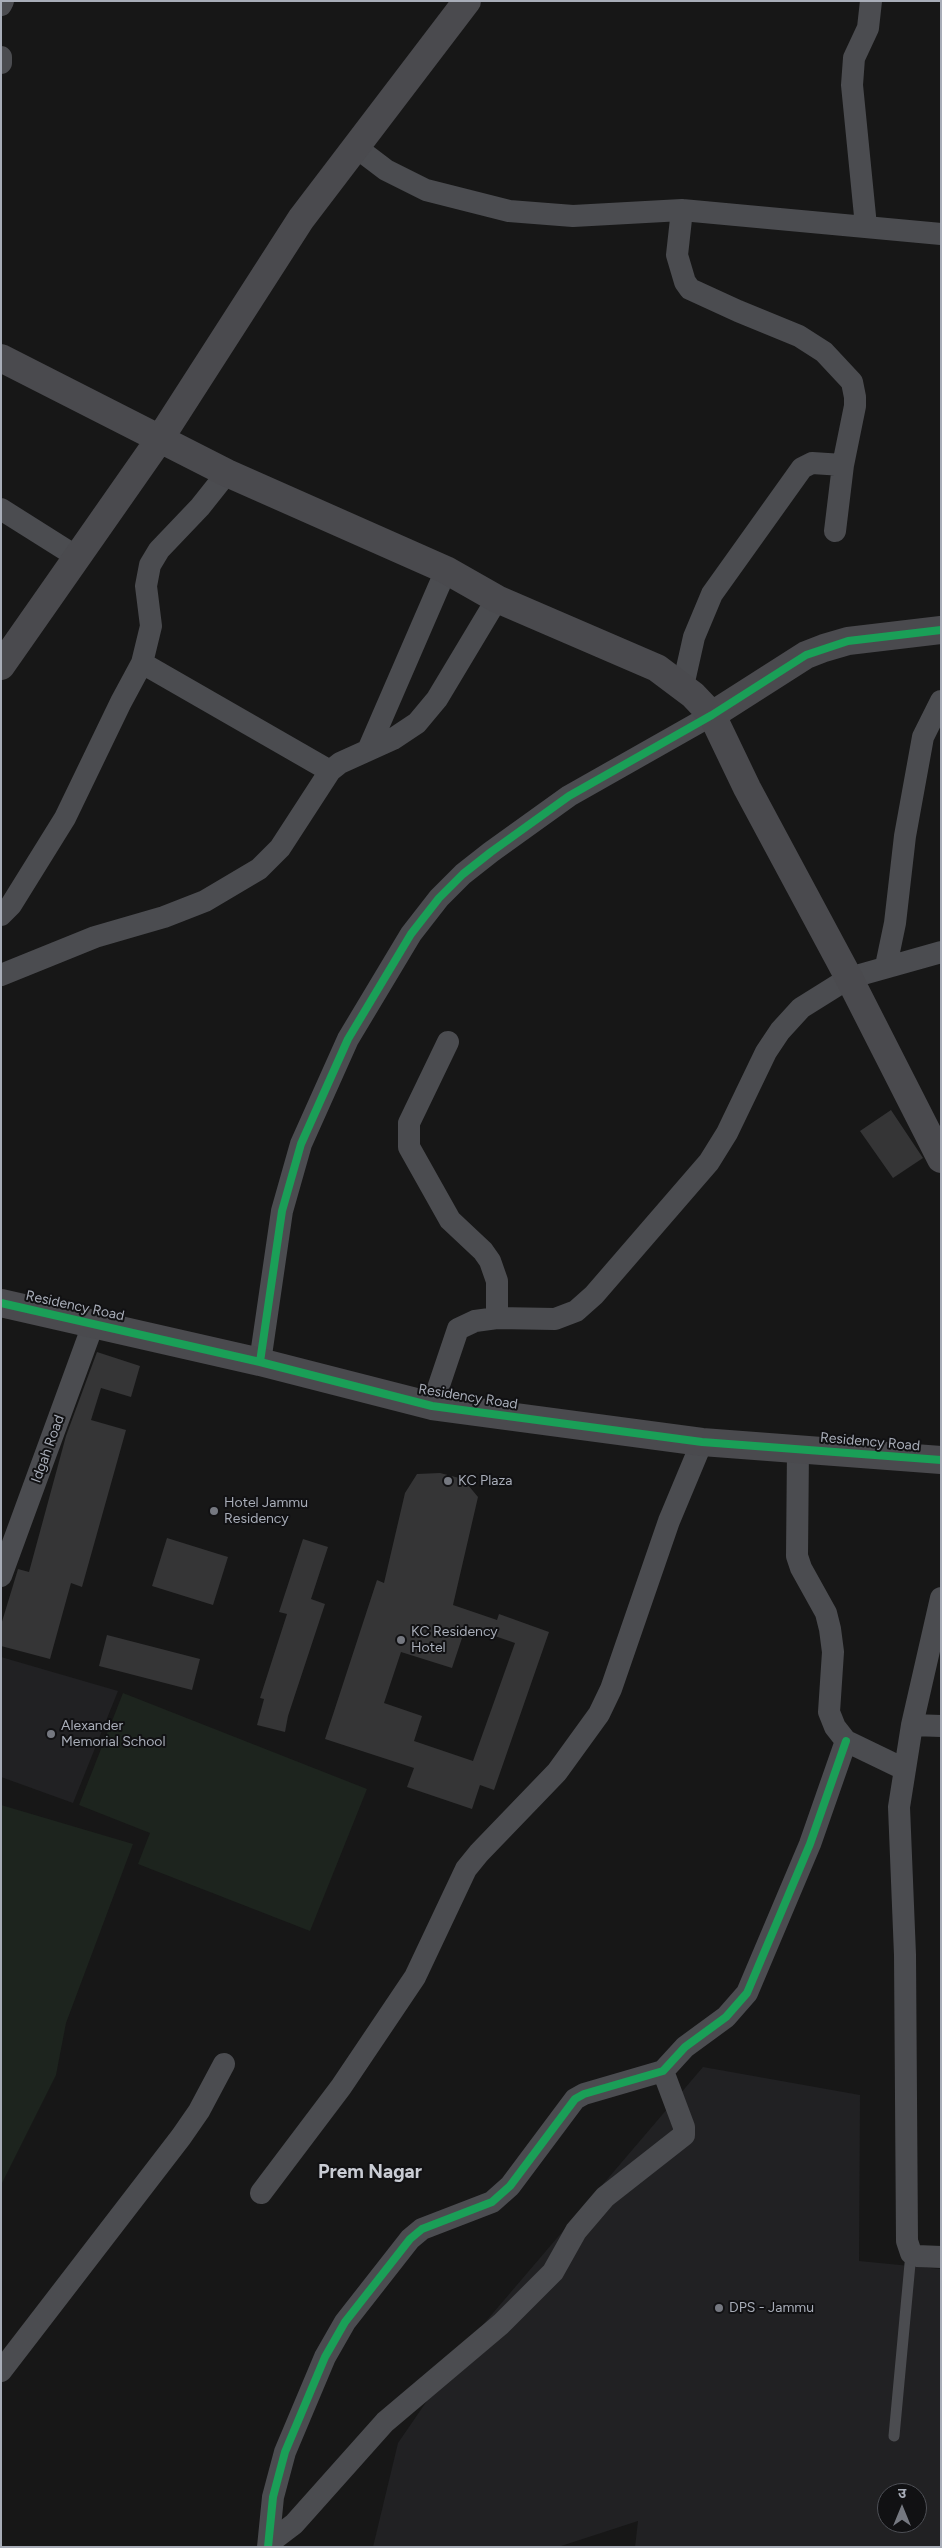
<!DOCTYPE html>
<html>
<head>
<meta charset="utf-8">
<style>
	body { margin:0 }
	#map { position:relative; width:942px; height:2548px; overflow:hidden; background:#171717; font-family:Figtree,"Noto Sans Devanagari",sans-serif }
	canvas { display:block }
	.frame { position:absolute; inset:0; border:2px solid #a8adb8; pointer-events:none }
	.north { position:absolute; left:877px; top:2483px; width:50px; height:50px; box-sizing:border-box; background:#111113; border:1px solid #4d4f55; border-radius:50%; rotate:0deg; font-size:14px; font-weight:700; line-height:20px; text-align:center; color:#a8adb8 }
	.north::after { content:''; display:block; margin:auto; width:18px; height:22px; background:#757880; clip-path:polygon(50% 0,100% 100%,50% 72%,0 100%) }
</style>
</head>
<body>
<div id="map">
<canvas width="942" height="2548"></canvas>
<div class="frame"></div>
<div class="north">उ</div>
</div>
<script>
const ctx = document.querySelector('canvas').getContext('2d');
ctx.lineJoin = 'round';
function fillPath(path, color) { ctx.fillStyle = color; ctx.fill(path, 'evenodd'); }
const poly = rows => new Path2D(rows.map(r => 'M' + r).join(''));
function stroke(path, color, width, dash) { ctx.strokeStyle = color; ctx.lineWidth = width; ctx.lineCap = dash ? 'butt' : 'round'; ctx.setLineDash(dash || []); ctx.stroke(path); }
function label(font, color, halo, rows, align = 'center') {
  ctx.font = font + ' Figtree,sans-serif'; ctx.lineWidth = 4; ctx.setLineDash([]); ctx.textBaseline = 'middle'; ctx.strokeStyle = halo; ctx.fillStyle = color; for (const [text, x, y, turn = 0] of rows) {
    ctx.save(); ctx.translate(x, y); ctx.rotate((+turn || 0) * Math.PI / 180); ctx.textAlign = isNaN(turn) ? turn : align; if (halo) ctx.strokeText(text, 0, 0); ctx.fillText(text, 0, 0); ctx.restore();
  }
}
fillPath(poly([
	[1,1657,118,1691,73,1803,1,1777],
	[703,2067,860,2095,859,2261,941,2269,941,2547,635,2547,638,2521,558,2547,373,2547,398,2443,464,2347],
	[887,2493,917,2493,917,2523,887,2523]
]), '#212123');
fillPath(poly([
	[123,1693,367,1789,310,1931,138,1864,150,1833,79,1805],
	[1,1805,133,1844,66,2023,56,2075,1,2185]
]), '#1d241e');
fillPath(poly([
	[891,1110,923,1158,893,1178,860,1131],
	[97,1352,140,1366,131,1397,101,1388,91,1420,126,1430,82,1587,71,1583,50,1659,1,1646,1,1625,18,1569,29,1572,66,1436],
	[440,1473,463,1479,478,1497,453,1605,497,1620,499,1614,549,1632,494,1790,480,1785,472,1809,407,1787,414,1768,325,1739,377,1580,384,1583,405,1493,417,1474],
	[466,1626,515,1643,473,1761,414,1741,422,1716,384,1703,401,1652,452,1668],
	[167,1538,228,1557,213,1605,152,1586],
	[303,1539,328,1547,311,1599,325,1604,288,1716,285,1732,257,1725,264,1699,260,1698,287,1614,279,1612],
	[107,1635,200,1659,192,1690,99,1666]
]), '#353536');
stroke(poly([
	[894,2436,911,2253]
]), '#4b4c50', 11);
stroke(poly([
	[1,5,3,1],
	[1,57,1,63],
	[357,148,386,170,426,190,509,211,573,216,682,210,941,234],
	[682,210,677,255,685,282,690,289,738,311,799,336,824,352,852,382,855,397,855,406,843,465,835,531],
	[866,226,852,85,854,58,868,28,871,1],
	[1,509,77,557],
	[142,663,330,771],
	[683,686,694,637,712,594,802,468,812,463,843,465],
	[368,750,446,570],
	[1,915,11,905,65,818,121,702,142,663,151,626,146,586,150,565,159,550,200,507,227,473],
	[886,966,895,923,905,836,923,737,941,701],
	[1,975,95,937,164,917,205,901,259,869,280,848,330,771,340,763,393,739,417,723,437,699,497,599],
	[448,1042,409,1123,409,1147,450,1220,483,1251,490,1261,497,1281,497,1318],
	[260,1362,282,1211,301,1144,348,1039,411,934,439,898,463,874,491,852,569,796,712,715],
	[432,1406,458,1329,475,1321,497,1318,555,1319,576,1311,594,1295,709,1162,727,1133,766,1052,780,1031,801,1008,849,978,941,952],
	[798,1449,797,1556,801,1568,826,1613,830,1629,833,1652,829,1712,835,1727,846,1741,904,1769],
	[1,1576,94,1322],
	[941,1598,912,1725,899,1807,905,1955,907,2241,911,2253,917,2256,941,2257],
	[912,1725,941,1726],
	[261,2193,341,2087,415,1977,466,1869,479,1853,557,1772,599,1714,611,1689,669,1521,702,1442],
	[1,2371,181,2137,199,2111,224,2064],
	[269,2543,294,2524,385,2422,501,2324,553,2272,576,2231,605,2197,684,2135,684,2127,663,2071],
	[268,2547,273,2497,285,2452,325,2357,345,2322,410,2239,422,2229,492,2202,510,2186,575,2099,584,2094,663,2071,685,2047,726,2017,747,1993,810,1844,846,1741]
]), '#4b4c50', 22);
stroke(poly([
	[1,358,227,473,446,570,497,599,657,668,693,695,712,715,747,788,849,978,941,1159],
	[1,666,159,440,301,219,467,1],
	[712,715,806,655,824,648,848,641,941,630],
	[1,1303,260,1362,432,1406,702,1442,941,1460]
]), '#4a4a4e', 28);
stroke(poly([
	[1,1303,260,1362,432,1406,702,1442,941,1460],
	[260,1362,282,1211,301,1144,348,1039,411,934,439,898,463,874,491,852,569,796,712,715,806,655,848,641,941,630],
	[268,2547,273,2497,285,2452,325,2357,345,2322,410,2239,422,2229,492,2202,510,2186,575,2099,584,2094,663,2071,685,2047,726,2017,747,1993,810,1844,846,1741]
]), '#1a9f57', 8);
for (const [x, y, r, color] of [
	[448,1481,5,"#757880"],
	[214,1511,5,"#757880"],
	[401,1640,5,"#757880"],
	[51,1734,5,"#757880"],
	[719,2308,5,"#757880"]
]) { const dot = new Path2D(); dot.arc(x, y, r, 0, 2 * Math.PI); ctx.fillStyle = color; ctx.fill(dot); stroke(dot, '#111113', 2); }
label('14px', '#a8adb8', '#111113', [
	["Residency Road",75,1306,12],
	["Residency Road",468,1397,9],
	["Residency Road",870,1442,5],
	["Idgah Road",48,1449,-70]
]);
label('14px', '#a8adb8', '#111113', [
	["KC Plaza",458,1481],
	["Hotel Jammu",224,1503],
	["Residency",224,1519],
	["KC Residency",411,1632],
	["Hotel",411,1648],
	["Alexander",61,1726],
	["Memorial School",61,1742],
	["DPS - Jammu",729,2308]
], 'left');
label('bold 19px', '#c9ccd4', '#111113', [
	["Prem Nagar",370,2172]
]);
</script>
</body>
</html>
